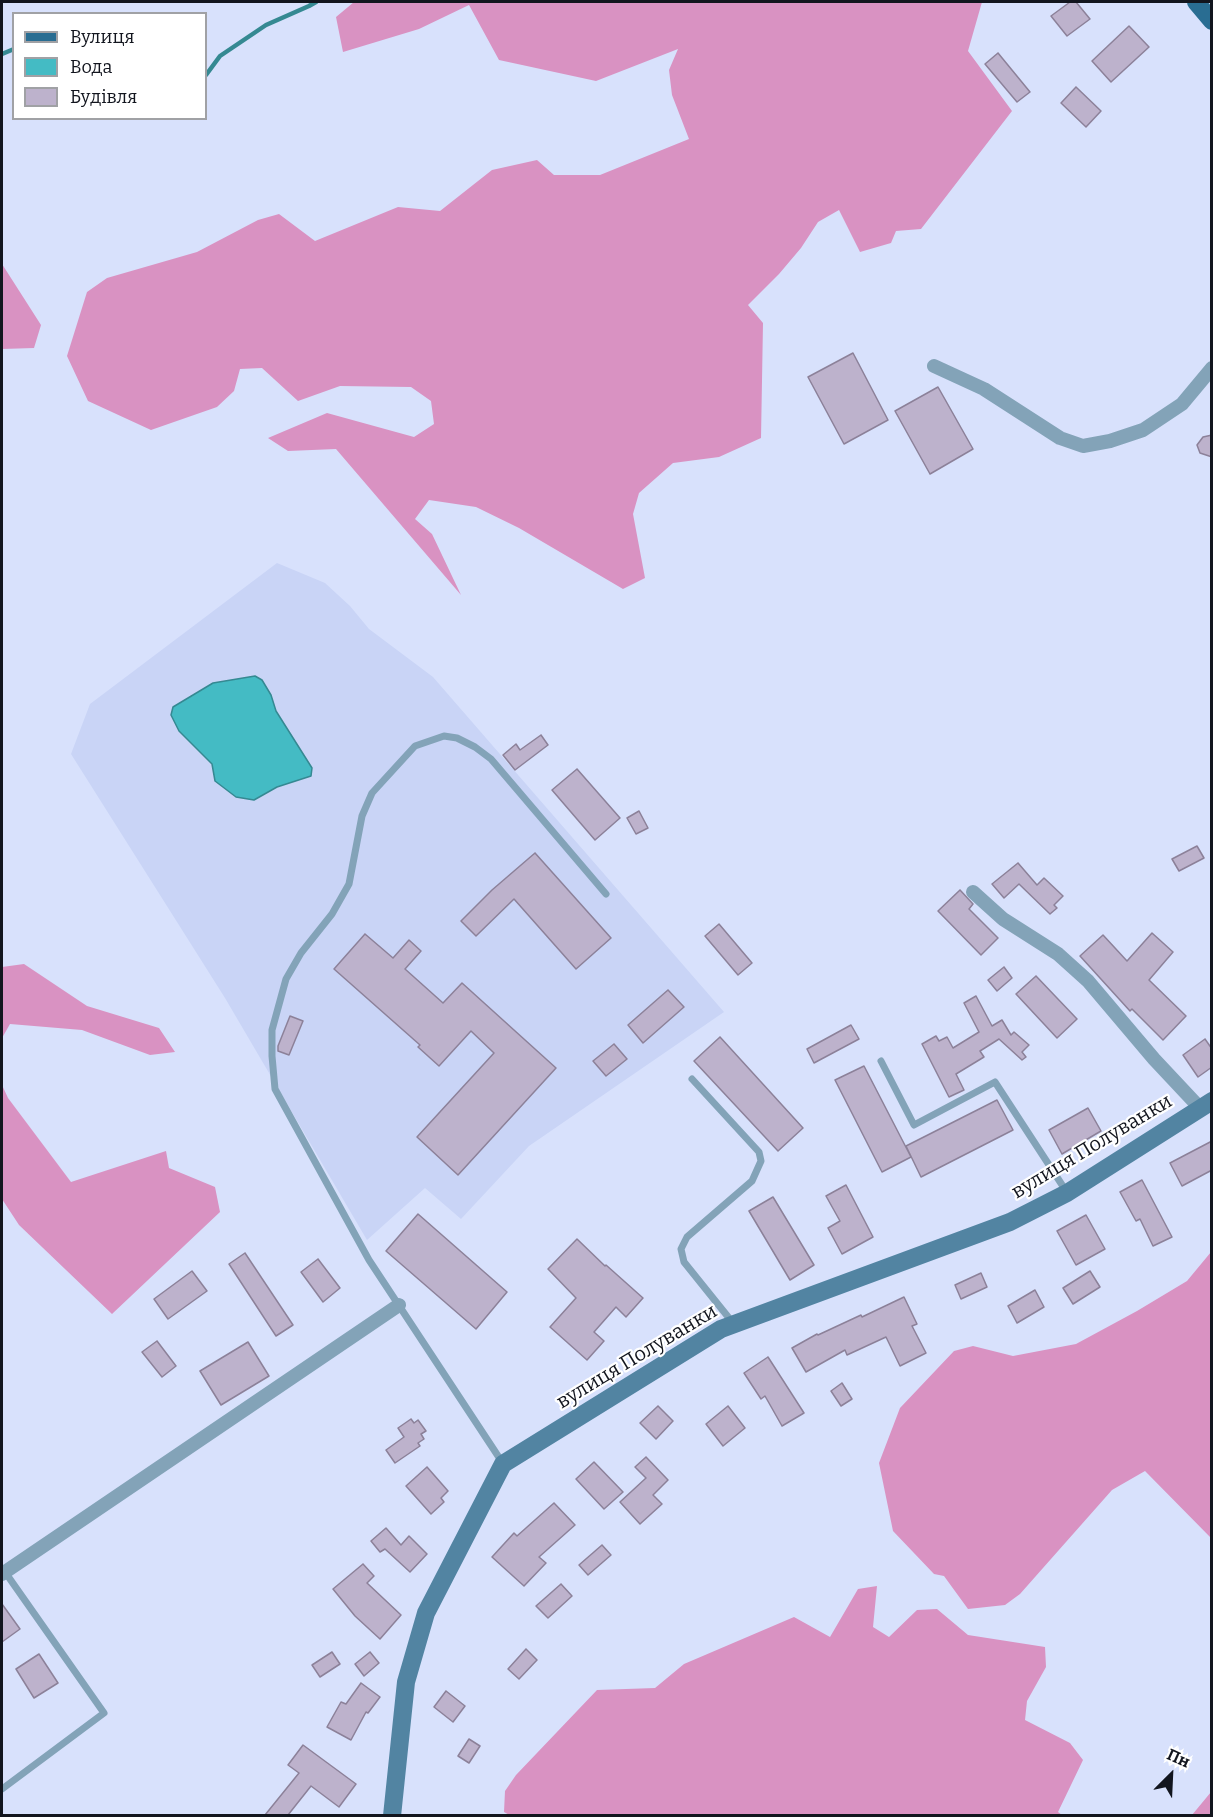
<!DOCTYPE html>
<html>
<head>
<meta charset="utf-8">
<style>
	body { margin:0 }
	#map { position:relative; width:1213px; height:1817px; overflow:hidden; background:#d8e1fc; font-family:Bitter,serif }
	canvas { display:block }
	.frame { position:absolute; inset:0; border:3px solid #12151e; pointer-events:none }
	.legend { position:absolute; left:12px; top:12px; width:195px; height:108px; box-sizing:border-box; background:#fff; border:2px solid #a0a1a5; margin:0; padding:8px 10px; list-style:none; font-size:18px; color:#12151e }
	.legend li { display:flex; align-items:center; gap:12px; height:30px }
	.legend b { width:30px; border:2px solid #a0a1a5 }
	.north { position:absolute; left:1141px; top:1745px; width:60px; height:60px; -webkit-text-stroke:4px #fff; paint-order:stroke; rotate:24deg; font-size:16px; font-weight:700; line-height:24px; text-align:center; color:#12151e }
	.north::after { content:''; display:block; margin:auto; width:21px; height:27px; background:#12151e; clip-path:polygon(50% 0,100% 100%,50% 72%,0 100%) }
</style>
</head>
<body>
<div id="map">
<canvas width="1213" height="1817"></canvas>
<div class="frame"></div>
<ul class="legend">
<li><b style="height:8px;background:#296d92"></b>Вулиця</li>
<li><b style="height:16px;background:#44bbc4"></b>Вода</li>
<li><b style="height:16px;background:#bdb2cc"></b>Будівля</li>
</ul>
<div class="north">Пн</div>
</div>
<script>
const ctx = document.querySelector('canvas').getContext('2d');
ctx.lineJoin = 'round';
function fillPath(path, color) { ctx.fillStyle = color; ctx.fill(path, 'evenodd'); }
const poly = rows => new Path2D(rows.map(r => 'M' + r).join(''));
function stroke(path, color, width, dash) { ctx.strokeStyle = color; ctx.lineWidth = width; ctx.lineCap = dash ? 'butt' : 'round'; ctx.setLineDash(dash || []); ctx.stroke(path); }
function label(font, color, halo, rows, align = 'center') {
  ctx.font = font + ' Bitter,serif'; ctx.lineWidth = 4.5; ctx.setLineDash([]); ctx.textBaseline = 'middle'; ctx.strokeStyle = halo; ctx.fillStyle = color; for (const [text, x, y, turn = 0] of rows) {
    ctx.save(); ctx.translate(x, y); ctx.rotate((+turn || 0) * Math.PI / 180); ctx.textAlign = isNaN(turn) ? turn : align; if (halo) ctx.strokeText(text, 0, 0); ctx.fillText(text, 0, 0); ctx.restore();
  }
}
fillPath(poly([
	[277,563,325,583,350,606,369,629,433,677,724,1012,529,1146,461,1219,425,1188,367,1240,225,998,71,754,90,704]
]), '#c9d4f6');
fillPath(poly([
	[354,2,982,2,968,51,1012,111,921,229,896,231,891,243,860,252,839,210,818,222,801,248,779,274,748,305,763,323,761,438,719,457,673,463,639,493,633,514,645,578,623,589,519,528,476,507,429,500,415,519,432,534,461,595,336,449,288,451,268,438,327,413,414,437,434,424,431,401,411,387,340,386,298,401,262,368,240,369,234,391,217,407,151,430,88,401,67,356,87,292,107,278,197,252,258,220,279,214,315,241,398,207,440,211,492,170,537,160,554,175,600,175,689,139,672,95,669,70,678,49,596,81,499,60,469,5,419,29,343,52,336,17],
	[2,264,41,325,34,348,2,349],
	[24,964,87,1006,159,1028,175,1052,150,1055,82,1030,10,1024,2,1038,2,967],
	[2,1085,8,1098,71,1182,166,1151,169,1168,215,1187,220,1212,112,1314,19,1225,2,1199],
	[1211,1252,1211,1538,1145,1471,1112,1490,1020,1594,1005,1605,968,1609,944,1576,934,1574,893,1531,879,1463,900,1408,954,1351,973,1346,1013,1356,1076,1344,1137,1311,1187,1281],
	[877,1586,873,1627,889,1637,917,1610,937,1609,968,1635,1045,1647,1046,1667,1027,1701,1025,1720,1070,1743,1083,1760,1058,1812,1062,1815,511,1816,504,1812,505,1791,516,1775,597,1690,655,1688,684,1664,794,1617,830,1637,858,1589],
	[1211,1792,1211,1815,1192,1815]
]), '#d992c2');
const water = poly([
	[255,676,262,680,271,695,276,711,312,768,311,776,277,787,254,800,236,797,215,781,212,764,179,731,171,715,173,707,213,683,255,676]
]);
fillPath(water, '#44bbc4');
stroke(water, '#358992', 1.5);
stroke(poly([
	[2,54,14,49],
	[206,75,220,56,266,25,309,6,316,2]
]), '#358992', 4.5);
const building = poly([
	[1070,2,1076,2,1090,19,1067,36,1051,16,1070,2],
	[1129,26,1149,47,1111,82,1092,61,1129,26],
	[998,53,1030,92,1017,102,985,64,998,53],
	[1076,87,1101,111,1086,127,1061,103,1076,87],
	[853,353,888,420,844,444,808,377,853,353],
	[938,387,973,449,930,474,895,411,938,387],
	[1212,435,1212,457,1200,453,1197,445,1203,437,1212,435],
	[541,735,548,745,515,770,503,755,516,744,520,750,541,735],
	[577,769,620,818,595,840,552,790,577,769],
	[639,811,648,828,636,834,627,818,639,811],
	[1197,846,1204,858,1179,871,1172,859,1197,846],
	[535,853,611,938,576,969,514,899,476,936,461,921,492,890,535,853],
	[1018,863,1037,885,1044,878,1063,896,1054,905,1057,908,1050,914,1019,884,1004,898,992,884,1018,863],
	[960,890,973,904,969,909,998,938,981,955,938,911,960,890],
	[719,924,752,963,738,975,705,936,719,924],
	[1152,933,1173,952,1149,980,1186,1016,1163,1040,1132,1009,1130,1011,1080,956,1103,935,1127,961,1152,933],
	[365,934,393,958,409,940,421,951,405,969,443,1003,462,983,556,1068,458,1175,417,1137,494,1053,471,1031,439,1066,418,1047,420,1045,334,969,365,934],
	[1004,967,1012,978,997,991,988,980,1004,967],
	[1036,976,1077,1019,1057,1038,1016,994,1036,976],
	[668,990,684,1007,643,1043,628,1025,668,990],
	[976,996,992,1026,1002,1020,1011,1035,1014,1032,1029,1045,1022,1052,1026,1057,1022,1060,999,1039,980,1051,984,1057,956,1074,964,1090,949,1097,922,1044,936,1036,939,1041,947,1037,953,1048,979,1032,964,1003,976,996],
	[290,1016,303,1021,289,1055,278,1051,278,1046,290,1016],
	[851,1025,859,1039,814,1063,807,1049,851,1025],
	[720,1037,803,1128,778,1151,694,1061,720,1037],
	[1205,1039,1212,1049,1212,1067,1198,1077,1183,1055,1205,1039],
	[614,1044,627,1059,606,1076,593,1061,614,1044],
	[864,1066,911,1157,882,1172,835,1080,864,1066],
	[997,1100,1013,1130,921,1177,906,1146,997,1100],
	[1088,1108,1101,1131,1062,1154,1049,1130,1088,1108],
	[1212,1141,1212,1170,1182,1186,1170,1163,1212,1141],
	[1142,1180,1172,1237,1153,1246,1140,1219,1136,1221,1120,1192,1142,1180],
	[846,1185,873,1237,842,1254,828,1228,840,1221,826,1196,846,1185],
	[773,1197,814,1265,790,1280,749,1211,773,1197],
	[418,1214,507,1292,476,1329,386,1251,418,1214],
	[1086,1215,1105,1249,1076,1265,1057,1231,1086,1215],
	[577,1239,605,1266,606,1265,643,1298,626,1317,616,1307,594,1332,604,1341,587,1360,550,1327,576,1298,548,1269,577,1239],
	[245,1253,293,1325,276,1336,229,1264,245,1253],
	[318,1259,340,1288,323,1302,301,1272,318,1259],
	[192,1271,207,1291,168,1319,154,1299,192,1271],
	[1090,1271,1100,1287,1073,1304,1063,1288,1090,1271],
	[981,1273,987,1287,961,1299,955,1285,981,1273],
	[1035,1290,1044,1307,1017,1323,1008,1306,1035,1290],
	[904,1297,917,1324,912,1326,926,1353,900,1366,886,1337,847,1355,845,1350,806,1372,792,1348,817,1334,818,1335,861,1315,862,1317,904,1297],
	[157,1341,176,1366,162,1377,142,1352,157,1341],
	[248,1342,269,1376,221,1405,200,1371,248,1342],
	[768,1357,804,1413,782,1426,765,1396,761,1399,744,1373,768,1357],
	[842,1383,852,1399,841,1406,831,1391,842,1383],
	[658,1406,673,1421,656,1439,640,1423,658,1406],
	[728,1406,745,1428,723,1446,706,1424,728,1406],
	[411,1419,414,1423,418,1420,426,1431,421,1434,424,1439,418,1443,420,1446,395,1463,386,1450,404,1437,398,1428,411,1419],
	[646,1457,668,1480,653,1495,662,1504,640,1524,620,1502,646,1478,635,1467,646,1457],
	[594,1462,623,1492,604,1509,576,1479,594,1462],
	[427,1467,448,1491,441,1498,444,1502,431,1514,406,1486,427,1467],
	[554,1503,575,1525,539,1557,546,1563,524,1586,492,1557,514,1533,517,1536,554,1503],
	[386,1528,401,1545,409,1536,427,1554,410,1572,385,1549,380,1552,371,1541,386,1528],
	[602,1545,611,1555,588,1575,579,1565,602,1545],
	[363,1564,374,1576,367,1583,401,1615,380,1639,355,1616,333,1589,363,1564],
	[561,1584,572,1596,548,1618,536,1606,561,1584],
	[2,1604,20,1629,2,1642,2,1604],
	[526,1649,537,1660,519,1679,508,1669,526,1649],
	[332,1652,340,1664,320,1677,312,1665,332,1652],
	[370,1652,379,1663,364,1676,355,1664,370,1652],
	[39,1654,58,1683,34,1698,16,1669,39,1654],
	[361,1683,380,1697,368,1713,366,1712,351,1740,327,1727,341,1702,346,1704,361,1683],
	[446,1691,465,1706,453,1722,434,1707,446,1691],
	[469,1739,480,1746,469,1763,458,1756,469,1739],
	[303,1745,356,1784,339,1807,311,1786,288,1815,265,1815,299,1773,288,1765,303,1745]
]);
fillPath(building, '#bdb2cc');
stroke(building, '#8c8199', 1.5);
stroke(poly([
	[881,1061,914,1125,995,1082,1066,1191],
	[692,1079,759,1152,761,1161,752,1181,687,1237,681,1249,684,1262,733,1323],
	[502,1462,369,1260,275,1089,272,1056,272,1030,286,979,301,953,332,914,349,884,362,816,372,793,415,746,444,736,457,738,475,747,491,759,606,894],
	[2,1789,104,1713,5,1572]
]), '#83a3b8', 7);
stroke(poly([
	[934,366,984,389,1060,438,1083,446,1110,441,1143,430,1182,404,1212,368],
	[973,892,1003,919,1058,954,1088,981,1154,1059,1199,1107],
	[2,1574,399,1305]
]), '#83a3b8', 14);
stroke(poly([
	[392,1816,406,1682,426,1613,503,1464,721,1329,1010,1222,1067,1193,1212,1101]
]), '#5284a2', 18);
stroke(poly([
	[1196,2,1212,21]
]), '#296d92', 18);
label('20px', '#12151e', '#fff', [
	["вулиця Полуванки",1092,1147,-31],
	["вулиця Полуванки",637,1357,-31]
]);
</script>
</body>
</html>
